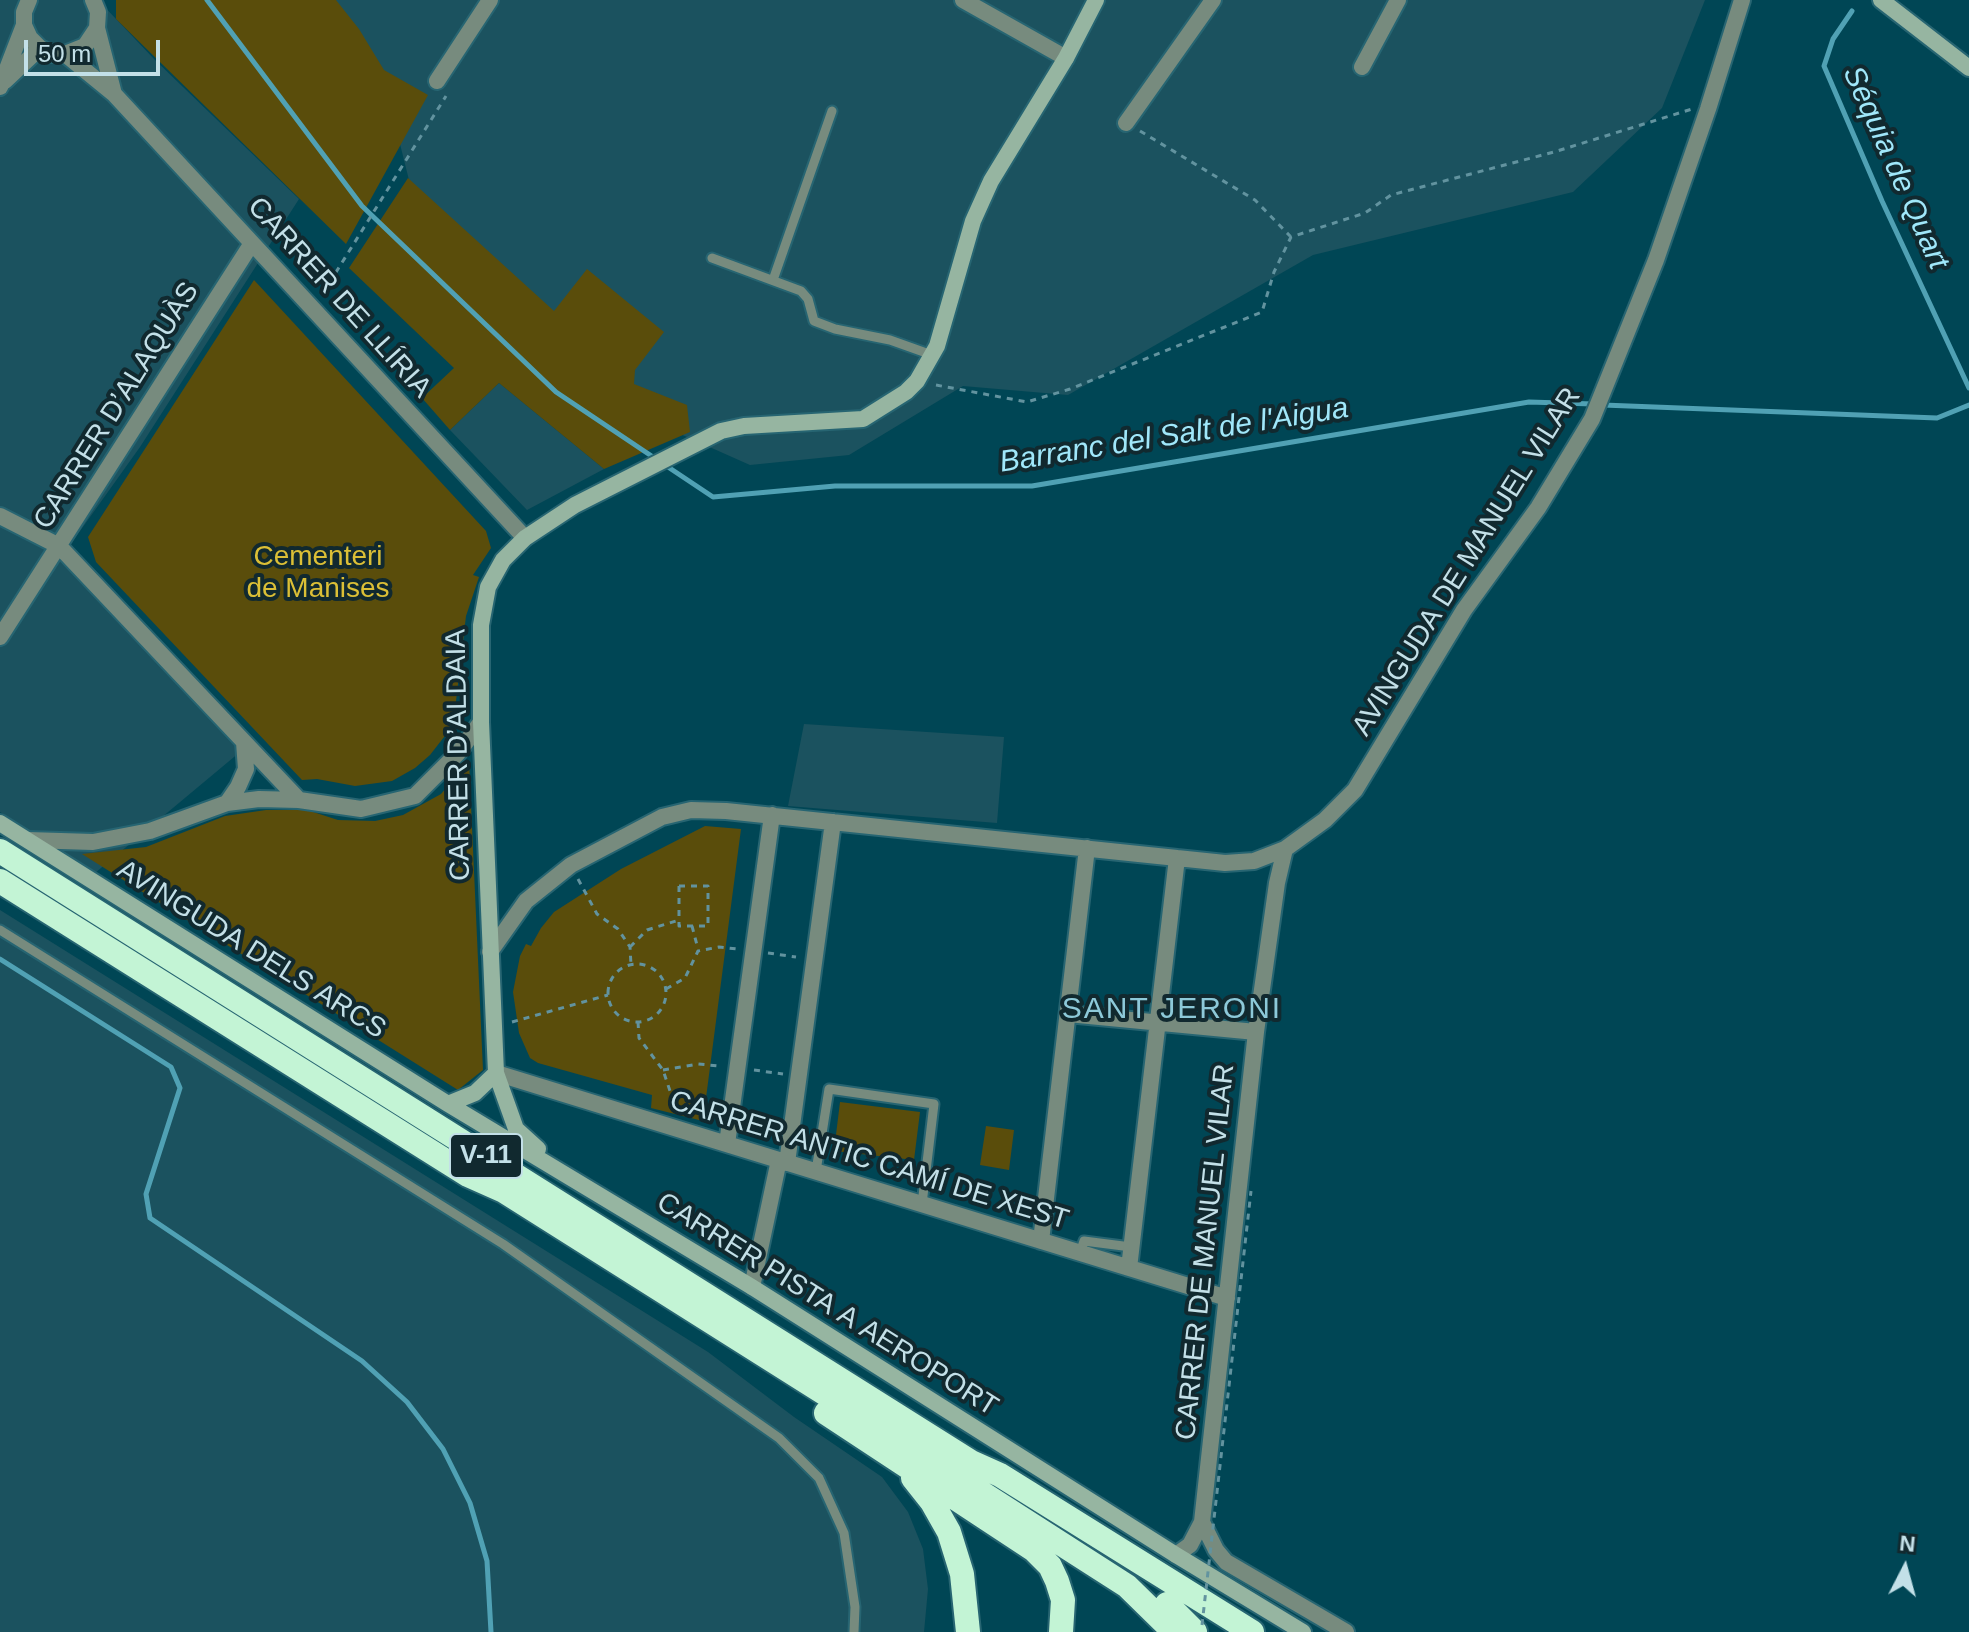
<!DOCTYPE html>
<html>
<head>
<meta charset="utf-8">
<style>
	body { margin:0 }
	#map { position:relative; width:1969px; height:1632px; overflow:hidden; background:#004655; font-family:Arial,sans-serif }
	canvas { display:block }
	.north { position:absolute; left:1865px; top:1528px; width:80px; height:80px; -webkit-text-stroke:6px #11292f; paint-order:stroke; rotate:6deg; font-size:22px; font-weight:700; line-height:32px; text-align:center; color:#c3e0e8 }
	.north::after { content:''; display:block; margin:auto; width:28px; height:36px; background:#c3e0e8; clip-path:polygon(50% 0,100% 100%,50% 72%,0 100%) }
	.scale { position:absolute; left:24px; top:40px; width:136px; height:36px; box-sizing:border-box; border:4px solid #c3e0e8; border-top:0; padding-left:10px; font-size:24px; line-height:28px; white-space:nowrap; color:#c3e0e8; -webkit-text-stroke:6px #11292f; paint-order:stroke }
</style>
</head>
<body>
<div id="map">
<canvas width="1969" height="1632"></canvas>
<div class="north">N</div>
<div class="scale">50 m</div>
</div>
<script>
const ctx = document.querySelector('canvas').getContext('2d');
ctx.lineJoin = 'round';
function fillPath(path, color) { ctx.fillStyle = color; ctx.fill(path, 'evenodd'); }
const poly = rows => new Path2D(rows.map(r => 'M' + r).join(''));
function stroke(path, color, width, dash) { ctx.strokeStyle = color; ctx.lineWidth = width; ctx.lineCap = dash ? 'butt' : 'round'; ctx.setLineDash(dash || []); ctx.stroke(path); }
function label(font, color, halo, rows, align = 'center') {
  ctx.font = font + ' Arial,sans-serif'; ctx.lineWidth = 8; ctx.setLineDash([]); ctx.textBaseline = 'middle'; ctx.strokeStyle = halo; ctx.fillStyle = color; for (const [text, x, y, turn = 0] of rows) {
    ctx.save(); ctx.translate(x, y); ctx.rotate((+turn || 0) * Math.PI / 180); ctx.textAlign = isNaN(turn) ? turn : align; if (halo) ctx.strokeText(text, 0, 0); ctx.fillText(text, 0, 0); ctx.restore();
  }
}
fillPath(poly([
	[0,0,98,0,154,59,299,199,140,447,70,545,240,752,95,873,0,812],
	[315,0,1705,0,1662,108,1573,192,1313,255,1068,395,963,386,849,455,750,465,669,429,413,196,390,104],
	[499,383,604,469,527,510,450,430],
	[804,724,1004,737,997,823,788,806],
	[0,910,708,1352,794,1417,882,1477,908,1512,923,1549,928,1589,924,1632,0,1632]
]), '#1b525f');
fillPath(poly([
	[116,0,336,0,359,29,384,70,428,95,346,244,116,19],
	[408,178,554,311,587,269,664,332,635,370,634,384,687,405,690,432,604,469,499,383,450,430,422,398,454,368,349,268],
	[254,280,486,531,491,548,473,575,479,577,466,616,454,718,444,737,430,755,415,768,392,781,355,786,317,779,302,780,96,562,88,537],
	[469,761,483,1070,458,1090,82,854,146,847,225,816,266,810,307,810,338,820,375,821,403,815,441,794],
	[705,826,741,829,703,1121,651,1108,652,1095,538,1063,530,1058,519,1033,513,992,520,956,526,944,531,946,541,928,554,912,621,869],
	[840,1102,920,1112,914,1160,834,1151],
	[986,1126,1014,1130,1009,1170,980,1165]
]), '#5a4d0b');
stroke(poly([
	[207,0,362,206,556,392,656,459],
	[1852,11,1833,39,1824,66,1882,201,1969,388],
	[1603,405,1937,418,1969,405],
	[665,465,713,497,835,486,1032,486,1529,402,1593,404],
	[0,959,171,1067,180,1088,146,1194,150,1218,362,1361,407,1402,443,1449,470,1503,487,1561,491,1632]
]), '#50a1b4', 5);
const lane = poly([
	[712,258,801,291,808,299,814,321,835,329,890,340,932,355],
	[773,280,832,111],
	[0,930,503,1244,779,1438,819,1478,844,1533,855,1607,854,1632],
	[816,1171,829,1089,934,1104,922,1204],
	[1080,1253,1084,1241,1131,1247]
]);
const street = poly([
	[29,0,24,12,24,25,30,38,40,48,52,54,65,54,85,46,97,28,98,12,93,0],
	[963,0,1066,58],
	[97,28,114,94],
	[65,54,114,94,525,538],
	[1362,67,1398,0],
	[5,81,40,48],
	[437,81,490,0],
	[0,87,24,25],
	[1126,123,1213,0],
	[0,516,59,546,299,800],
	[0,637,252,243],
	[227,803,238,787,246,769,244,742],
	[28,840,93,842,150,831,227,803,259,799,299,800,361,809,415,796,458,753,481,722],
	[490,952,526,901,571,865,662,817,691,810,726,811,1225,863,1254,861,1285,849,1325,820,1355,790,1464,610,1538,508,1592,419,1656,260,1708,109,1742,0],
	[1068,1014,1256,1032],
	[496,1073,1227,1298],
	[727,1144,772,815],
	[787,1163,833,822],
	[1041,1241,1087,848],
	[1129,1268,1177,858],
	[752,1287,779,1160],
	[1202,1522,1216,1550,1226,1562,1346,1632],
	[1176,1555,1190,1545,1202,1522,1256,1032,1277,883,1285,849]
]);
const secondary = poly([
	[1881,0,1969,68],
	[0,823,448,1104,752,1287,1176,1555,1303,1632],
	[448,1104,475,1093,496,1073],
	[538,1149,516,1129,496,1073,481,722,481,625,488,587,503,560,525,538,575,505,721,431,744,426,863,419,906,392,917,381,937,346,973,221,991,181,1066,58,1096,0]
]);
const highway = poly([
	[0,851,971,1462,1000,1475,1252,1632],
	[0,881,468,1175,504,1191,932,1461,1127,1586,1174,1632],
	[826,1413,1034,1550,1050,1566,1057,1581,1063,1600,1061,1632],
	[913,1478,932,1502,949,1532,962,1574,968,1632],
	[1167,1604,1195,1632]
]);
stroke(lane, '#276572', 13);
stroke(street, '#276572', 20);
stroke(secondary, '#276572', 20);
stroke(highway, '#276572', 28);
stroke(poly([
	[1140,131,1255,200,1290,236],
	[323,293,446,96],
	[936,385,1027,402,1070,389,1262,312,1274,272,1291,237,1365,213,1391,195,1554,152,1692,109],
	[578,879,597,914,618,929,630,947,631,965],
	[679,886,708,886,708,926,679,926,679,886],
	[692,926,698,949],
	[630,947,647,930,679,920],
	[768,953,796,957],
	'608 993a29 29 0 1 1 58 0a29 29 0 1 1-58 0Z',
	[666,989,685,978,698,951,719,947,737,949],
	[512,1022,608,995],
	[638,1022,639,1038,663,1070,677,1112],
	[663,1070,698,1064,719,1066],
	[754,1070,783,1074]
]), '#62939f', 3, [6, 6]);
stroke(lane, '#778b7e', 9);
stroke(street, '#778b7e', 16);
stroke(secondary, '#96b5a1', 16);
stroke(highway, '#c3f4d5', 24);
stroke(poly([
	[1202,1625,1251,1191]
]), '#62939f', 3, [6, 6]);
for (const [x, y, w] of [
	[486,1156,72]
]) { const box = new Path2D(); box.roundRect(x - w / 2, y - 22, w, 44, 6); ctx.fillStyle = '#11292f'; ctx.fill(box); stroke(box, '#c3e0e8', 2); }
label('bold 26px', '#c3e0e8', null, [
	["V-11",486,1156]
]);
label('28px', '#c3e0e8', '#11292f', [
	["CARRER DE LLÍRIA",339,298,48],
	["CARRER D’ALAQUÀS",117,406,-58],
	["AVINGUDA DE MANUEL VILAR",1467,562,-58],
	["CARRER D’ALDAIA",459,755,-91],
	["AVINGUDA DELS ARCS",251,950,32],
	["CARRER ANTIC CAMÍ DE XEST",869,1161,17],
	["CARRER DE MANUEL VILAR",1206,1252,-84],
	["CARRER PISTA A AEROPORT",827,1305,32]
]);
label('28px', '#dbbf36', '#11292f', [
	["Cementeri",318,557],
	["de Manises",318,589]
]);
label('italic 30px', '#a0e7fa', '#11292f', [
	["Séquia de Quart",1895,168,66],
	["Barranc del Salt de l'Aigua",1174,436,-9]
]);
ctx.letterSpacing = '2px';
label('30px', '#8dc9d9', '#11292f', [
	["SANT JERONI",1172,1010]
]);
ctx.letterSpacing = '0px';
</script>
</body>
</html>
